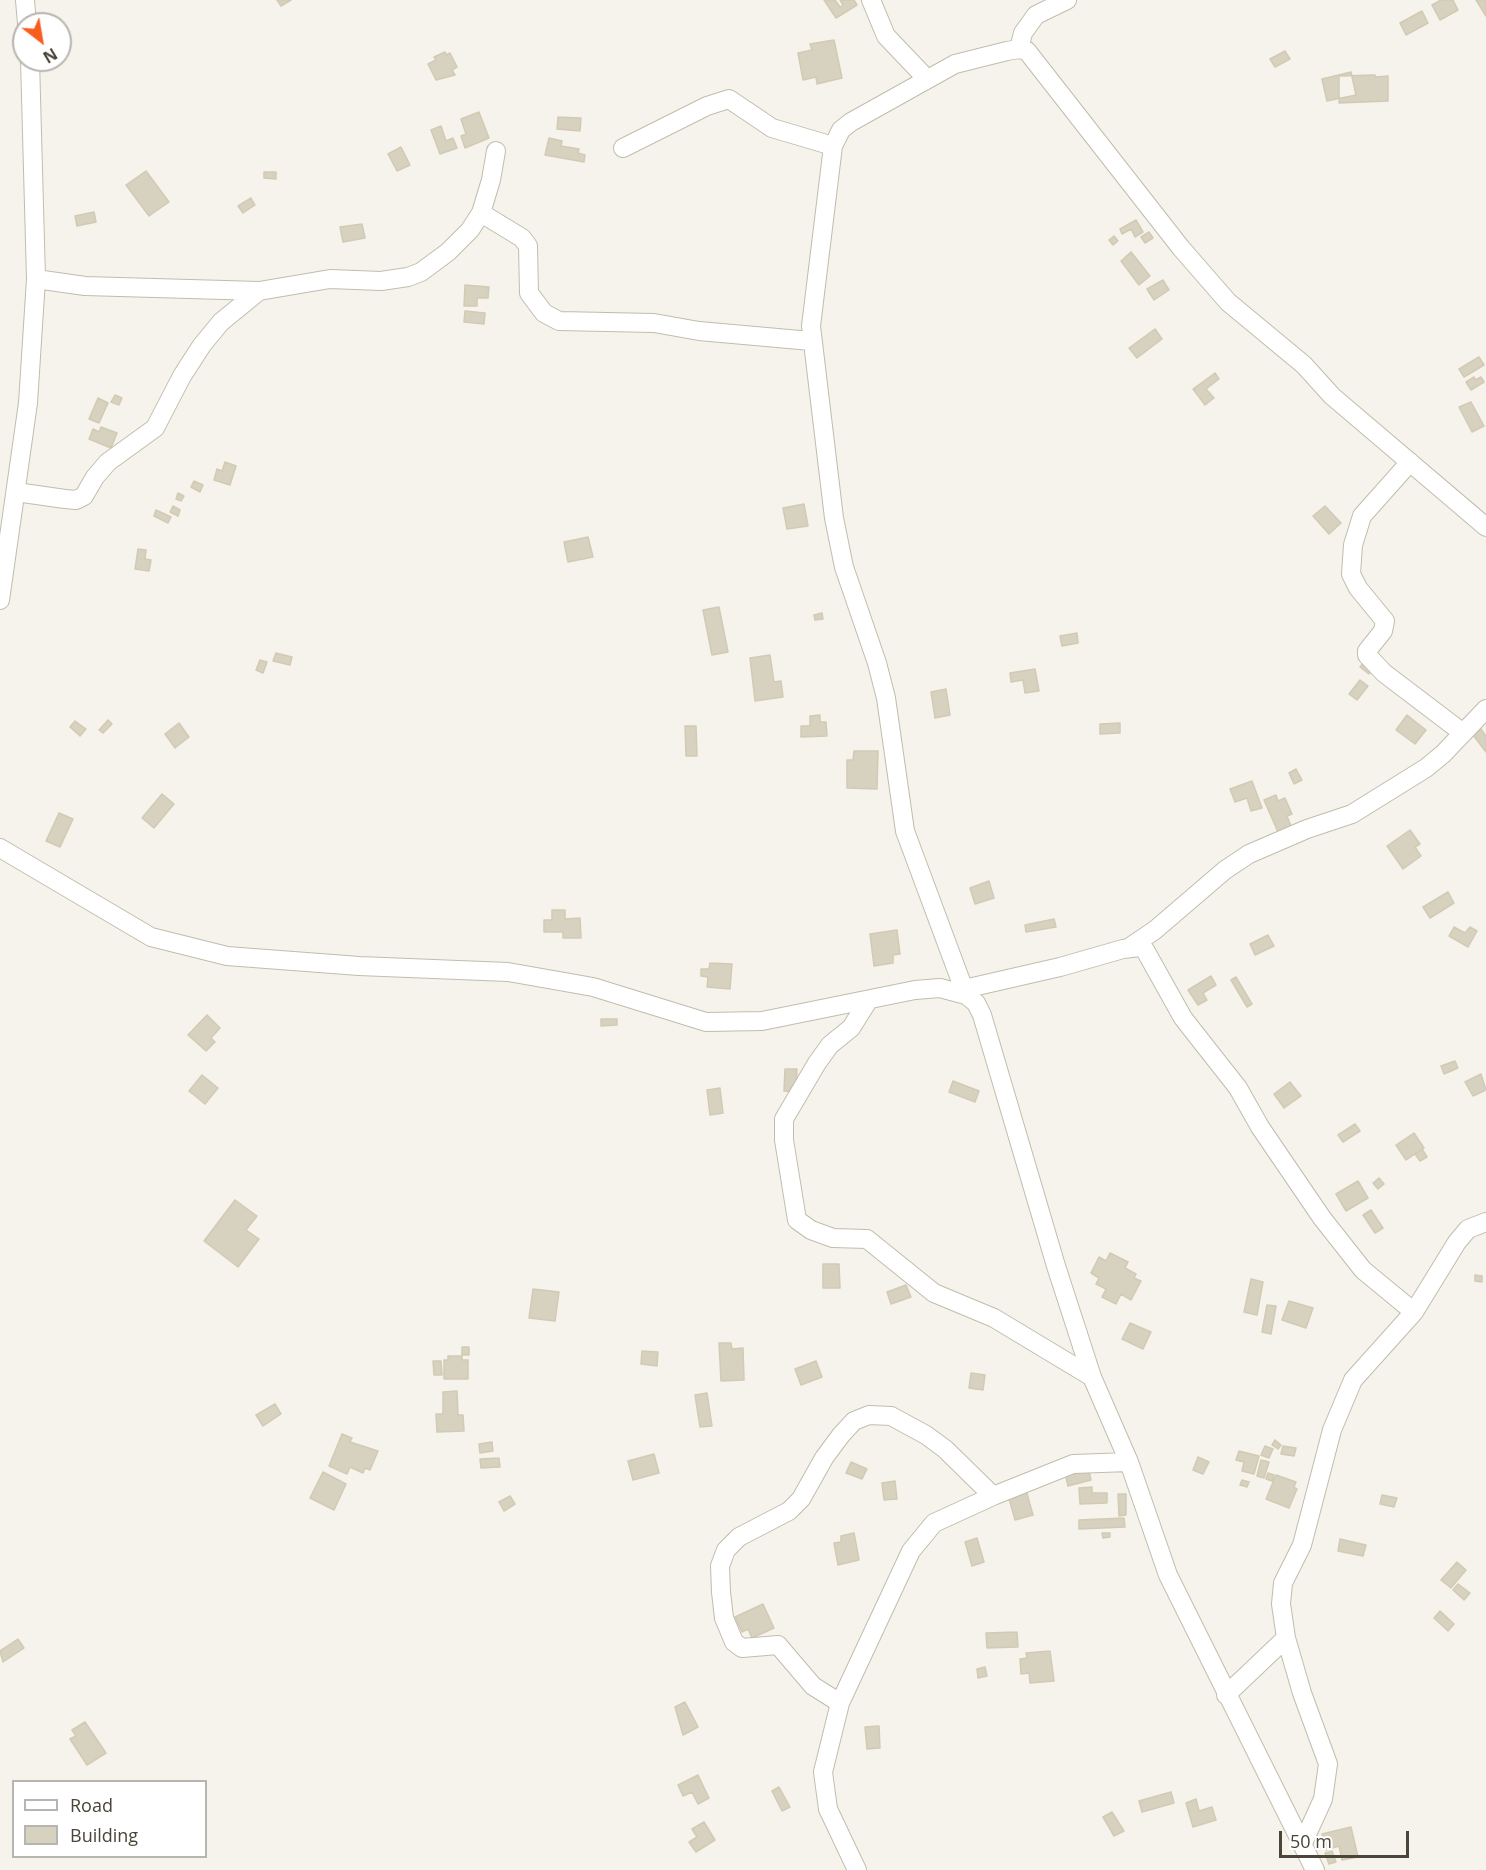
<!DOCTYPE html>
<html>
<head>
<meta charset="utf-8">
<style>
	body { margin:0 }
	#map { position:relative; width:1486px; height:1870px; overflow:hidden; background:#f5f3eb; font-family:"Open Sans",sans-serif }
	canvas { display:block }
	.legend { position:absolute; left:12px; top:1780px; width:195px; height:78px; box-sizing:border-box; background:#fff; border:2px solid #b7b5af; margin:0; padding:8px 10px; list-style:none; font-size:18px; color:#4a4538 }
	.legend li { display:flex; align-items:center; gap:12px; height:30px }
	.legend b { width:30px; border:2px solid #b7b5af }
	.north { position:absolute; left:12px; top:12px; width:60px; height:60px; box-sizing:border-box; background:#fff; border:2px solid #b7b5af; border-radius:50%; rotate:149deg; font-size:16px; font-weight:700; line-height:24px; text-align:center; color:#4a4538 }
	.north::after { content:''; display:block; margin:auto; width:21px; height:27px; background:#f95d1e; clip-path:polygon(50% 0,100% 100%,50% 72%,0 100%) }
	.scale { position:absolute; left:1279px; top:1831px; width:130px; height:27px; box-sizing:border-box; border:3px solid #4a4538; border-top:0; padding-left:8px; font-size:18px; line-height:21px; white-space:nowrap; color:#4a4538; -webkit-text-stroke:4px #fff; paint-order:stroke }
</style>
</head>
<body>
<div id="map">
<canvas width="1486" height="1870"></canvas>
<ul class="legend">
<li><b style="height:8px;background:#fff"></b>Road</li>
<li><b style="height:16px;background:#d7d1c0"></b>Building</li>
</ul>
<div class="north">N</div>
<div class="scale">50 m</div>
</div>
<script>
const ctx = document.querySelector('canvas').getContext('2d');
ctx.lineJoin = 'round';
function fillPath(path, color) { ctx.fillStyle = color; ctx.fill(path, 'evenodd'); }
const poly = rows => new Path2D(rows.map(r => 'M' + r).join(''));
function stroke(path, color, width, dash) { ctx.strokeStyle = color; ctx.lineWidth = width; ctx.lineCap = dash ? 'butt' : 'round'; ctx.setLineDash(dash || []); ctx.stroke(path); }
const building = poly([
	[277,0,291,0,281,6,277,0],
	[824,0,835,0,840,7,843,5,840,0,854,0,857,5,836,18,824,0],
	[1441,0,1453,0,1458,10,1440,20,1432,5,1441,0],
	[1476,0,1486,0,1486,16,1476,0],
	[1422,11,1428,23,1406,35,1400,23,1422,11],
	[834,40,842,78,817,84,816,77,803,80,798,53,812,50,810,44,834,40],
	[1285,51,1290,59,1275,67,1270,59,1285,51],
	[445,52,446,55,450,53,457,67,452,70,455,75,436,80,428,64,436,60,434,57,445,52],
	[1351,72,1356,95,1327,101,1322,79,1351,72],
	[1375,75,1375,77,1388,76,1388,101,1339,103,1339,76,1375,75],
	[479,112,489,138,465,148,461,136,466,134,461,119,479,112],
	[558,117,581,118,580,131,557,129,558,117],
	[441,126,446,141,453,138,457,148,440,154,431,130,441,126],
	[549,138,562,141,561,146,579,149,578,153,585,155,584,162,545,155,549,138],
	[401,147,410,165,397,171,388,154,401,147],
	[146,171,169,202,149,216,126,185,146,171],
	[264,172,276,172,276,179,264,178,264,172],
	[251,198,255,205,243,213,238,206,251,198],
	[94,212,96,222,77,226,75,216,94,212],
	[1136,220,1143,232,1135,237,1131,229,1122,234,1120,229,1136,220],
	[362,224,365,238,343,242,340,227,362,224],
	[1149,232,1153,238,1145,243,1141,237,1149,232],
	[1114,236,1118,241,1113,245,1109,240,1114,236],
	[1131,252,1150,276,1139,285,1121,261,1131,252],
	[1163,280,1169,290,1154,300,1147,289,1163,280],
	[465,285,489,287,488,298,477,298,477,306,464,306,465,285],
	[465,311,485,313,484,324,464,322,465,311],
	[1155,329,1162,339,1137,358,1129,348,1155,329],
	[1479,357,1484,365,1464,377,1459,369,1479,357],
	[1215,373,1219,379,1206,389,1214,398,1205,405,1193,389,1215,373],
	[1474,377,1476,380,1481,377,1484,382,1471,390,1466,382,1474,377],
	[115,395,122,398,119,405,111,402,115,395],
	[98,398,108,403,99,423,89,419,98,398],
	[1471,402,1484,426,1472,432,1459,407,1471,402],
	[101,427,117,433,111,448,89,439,93,429,99,432,101,427],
	[225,462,236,466,230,485,214,480,217,469,222,471,225,462],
	[194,481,203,485,200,492,191,487,194,481],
	[178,493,184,496,181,501,176,499,178,493],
	[804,504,808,526,787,529,783,508,804,504],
	[173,506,180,510,178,516,170,512,173,506],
	[1325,506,1341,523,1329,534,1313,516,1325,506],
	[156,510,171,517,168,523,154,516,156,510],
	[588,537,593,557,568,562,564,542,588,537],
	[138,549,146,550,145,559,151,560,149,571,135,569,138,549],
	[719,607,728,652,712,655,703,610,719,607],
	[822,613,823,619,815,620,814,615,822,613],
	[1077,633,1078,643,1062,646,1060,636,1077,633],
	[276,653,292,657,290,665,273,661,276,653],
	[770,655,774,682,781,681,783,697,755,701,750,658,770,655],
	[260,660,267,662,263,673,256,670,260,660],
	[1365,661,1374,668,1369,674,1360,667,1365,661],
	[1035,669,1039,691,1025,693,1023,680,1011,682,1010,673,1035,669],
	[1360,680,1368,686,1357,700,1349,694,1360,680],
	[946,689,950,715,935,718,931,692,946,689],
	[820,715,820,722,826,722,827,736,801,737,801,726,810,726,810,716,820,715],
	[1407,715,1426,730,1415,744,1396,730,1407,715],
	[108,720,112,724,103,733,99,730,108,720],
	[75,721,86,729,80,736,70,727,75,721],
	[179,723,189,737,175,748,165,734,179,723],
	[1120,723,1120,733,1100,734,1100,724,1120,723],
	[685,726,696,726,697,756,686,756,685,726],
	[1481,729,1486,736,1486,752,1473,735,1481,729],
	[854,751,878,751,877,789,847,788,847,760,853,760,854,751],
	[1296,769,1302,780,1294,784,1289,773,1296,769],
	[1252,781,1262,808,1251,811,1247,798,1235,802,1230,789,1252,781],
	[162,794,174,804,154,828,142,818,162,794],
	[1276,795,1278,801,1285,798,1292,814,1287,816,1291,826,1278,832,1264,800,1276,795],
	[59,813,73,819,60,847,46,841,59,813],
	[1410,830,1420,844,1415,847,1421,856,1403,869,1387,846,1410,830],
	[989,881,994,898,975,904,970,888,989,881],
	[1448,892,1454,903,1430,918,1423,907,1448,892],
	[552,910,565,910,565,919,580,918,581,938,563,938,563,932,544,932,544,920,552,920,552,910],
	[1054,919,1056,927,1026,932,1025,925,1054,919],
	[1454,927,1465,933,1470,927,1477,931,1468,947,1449,936,1454,927],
	[897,930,900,954,893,955,893,963,874,966,870,934,897,930],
	[1268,935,1274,946,1255,955,1250,944,1268,935],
	[710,963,732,964,730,989,707,987,708,977,701,976,701,969,709,969,710,963],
	[1211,976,1216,985,1203,993,1207,1000,1198,1005,1188,990,1211,976],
	[1236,977,1252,1004,1247,1007,1231,980,1236,977],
	[207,1015,220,1028,211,1038,215,1042,206,1051,188,1035,207,1015],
	[601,1019,617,1019,617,1025,601,1026,601,1019],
	[1455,1061,1458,1068,1444,1074,1441,1066,1455,1061],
	[785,1069,797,1069,796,1092,784,1091,785,1069],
	[1481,1074,1486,1090,1473,1096,1465,1082,1481,1074],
	[202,1075,218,1088,205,1104,189,1091,202,1075],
	[953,1081,979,1091,975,1102,949,1092,953,1081],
	[1290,1082,1301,1096,1284,1108,1274,1094,1290,1082],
	[720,1088,723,1113,710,1115,707,1090,720,1088],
	[1355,1124,1360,1131,1343,1142,1338,1135,1355,1124],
	[1414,1133,1424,1148,1406,1160,1396,1145,1414,1133],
	[1422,1149,1427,1157,1420,1161,1415,1154,1422,1149],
	[1379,1178,1384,1184,1378,1189,1373,1183,1379,1178],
	[1358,1181,1368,1198,1346,1211,1336,1194,1358,1181],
	[235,1200,257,1216,246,1230,259,1239,238,1267,204,1241,235,1200],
	[1371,1210,1383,1228,1375,1233,1363,1215,1371,1210],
	[1110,1253,1128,1262,1125,1268,1136,1274,1134,1278,1141,1281,1131,1300,1121,1294,1116,1304,1102,1297,1106,1289,1096,1284,1099,1278,1091,1273,1099,1257,1106,1261,1110,1253],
	[823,1264,839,1264,840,1288,823,1288,823,1264],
	[1475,1275,1482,1276,1482,1282,1475,1281,1475,1275],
	[1251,1279,1263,1282,1257,1315,1244,1312,1251,1279],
	[906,1285,911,1297,891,1304,887,1292,906,1285],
	[533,1289,559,1292,555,1321,529,1318,533,1289],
	[1289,1301,1313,1308,1306,1328,1282,1320,1289,1301],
	[1267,1305,1276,1306,1271,1334,1262,1332,1267,1305],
	[1130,1323,1151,1332,1143,1349,1122,1339,1130,1323],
	[719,1343,731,1343,732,1349,743,1348,744,1380,721,1381,719,1343],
	[462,1347,469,1347,469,1355,462,1355,462,1347],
	[642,1351,658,1352,657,1366,641,1364,642,1351],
	[448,1356,462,1356,462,1360,468,1360,468,1379,444,1379,444,1360,448,1360,448,1356],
	[433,1361,441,1361,442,1375,434,1375,433,1361],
	[816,1361,822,1377,801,1385,795,1369,816,1361],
	[971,1373,985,1375,983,1390,969,1388,971,1373],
	[457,1391,458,1415,463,1415,464,1431,437,1432,436,1414,443,1414,443,1392,457,1391],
	[707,1393,712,1426,700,1427,695,1395,707,1393],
	[275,1404,281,1414,263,1426,256,1415,275,1404],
	[342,1434,352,1438,350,1442,378,1451,370,1470,365,1468,363,1473,350,1467,347,1474,329,1466,342,1434],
	[1275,1440,1281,1445,1278,1449,1272,1445,1275,1440],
	[492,1442,493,1451,480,1453,479,1444,492,1442],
	[1265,1446,1273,1449,1269,1458,1261,1455,1265,1446],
	[1283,1446,1296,1448,1294,1456,1281,1454,1283,1446],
	[1239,1451,1259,1456,1254,1474,1242,1471,1244,1462,1236,1460,1239,1451],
	[654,1454,659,1473,633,1480,628,1461,654,1454],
	[1198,1457,1209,1462,1203,1474,1193,1470,1198,1457],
	[499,1458,500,1467,481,1468,480,1459,499,1458],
	[1261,1460,1269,1462,1264,1478,1257,1476,1261,1460],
	[851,1462,867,1469,862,1479,846,1473,851,1462],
	[1088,1467,1091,1480,1068,1486,1065,1473,1088,1467],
	[323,1472,346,1484,334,1510,310,1498,323,1472],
	[1268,1473,1274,1475,1272,1481,1266,1479,1268,1473],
	[1276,1475,1296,1482,1294,1487,1297,1489,1289,1508,1266,1499,1276,1475],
	[1242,1480,1249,1482,1247,1487,1240,1485,1242,1480],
	[895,1481,897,1499,884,1500,882,1483,895,1481],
	[1092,1487,1092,1493,1107,1493,1107,1503,1080,1504,1079,1488,1092,1487],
	[1026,1490,1033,1515,1015,1520,1008,1495,1026,1490],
	[1118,1494,1126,1494,1126,1515,1119,1516,1118,1494],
	[1382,1495,1397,1498,1394,1507,1380,1504,1382,1495],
	[510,1496,515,1504,504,1511,499,1502,510,1496],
	[1124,1518,1125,1527,1079,1529,1079,1520,1124,1518],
	[854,1533,859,1560,838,1565,834,1543,841,1542,841,1536,854,1533],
	[1102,1533,1110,1533,1110,1537,1103,1538,1102,1533],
	[977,1538,984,1562,972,1566,965,1542,977,1538],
	[1340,1539,1366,1545,1363,1556,1338,1551,1340,1539],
	[1457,1562,1466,1570,1451,1588,1441,1580,1457,1562],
	[1458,1584,1470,1593,1464,1600,1453,1590,1458,1584],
	[763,1604,774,1628,752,1638,748,1629,742,1632,735,1617,763,1604],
	[1440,1611,1454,1624,1448,1631,1434,1618,1440,1611],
	[1017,1632,1018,1647,987,1648,986,1633,1017,1632],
	[18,1639,24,1648,3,1662,0,1651,18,1639],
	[1050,1651,1054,1681,1030,1683,1029,1673,1021,1674,1020,1659,1027,1658,1026,1653,1050,1651],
	[985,1667,987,1676,978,1678,977,1669,985,1667],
	[685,1702,698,1727,683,1735,675,1707,685,1702],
	[85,1722,106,1753,87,1765,70,1739,76,1736,72,1730,85,1722],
	[879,1726,880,1748,867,1749,865,1727,879,1726],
	[698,1775,709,1798,698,1804,692,1792,683,1796,678,1785,698,1775],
	[779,1787,790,1807,782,1811,772,1791,779,1787],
	[1171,1792,1174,1803,1142,1812,1139,1801,1171,1792],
	[1196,1799,1199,1811,1212,1807,1216,1820,1193,1827,1186,1803,1196,1799],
	[1112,1812,1124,1831,1114,1836,1103,1817,1112,1812],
	[704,1822,715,1840,696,1852,689,1842,697,1837,692,1829,704,1822],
	[1351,1827,1358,1857,1342,1860,1339,1846,1326,1850,1322,1834,1351,1827],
	[1332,1851,1336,1862,1329,1864,1325,1853,1332,1851]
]);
fillPath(building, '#d7d1c0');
stroke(building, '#d2cab3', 1.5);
const minor = poly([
	[25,0,27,24],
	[871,0,886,36,926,78],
	[1019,49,1023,33,1036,15,1067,0],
	[623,148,707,106,729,99,772,128,833,146],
	[481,213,522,238,528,246,529,293,544,313,559,321,654,323,699,331,811,341],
	[36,279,85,286,259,291,330,279,381,281,408,277,421,272,448,252,470,230,481,213,491,180,496,151],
	[1410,462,1362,516,1353,545,1351,574,1358,588,1385,621,1383,631,1367,651,1367,655,1384,673,1463,733],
	[16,492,65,499,76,500,84,496,95,477,108,462,155,428,182,376,202,345,221,322,259,291],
	[0,600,28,403,36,279,30,60],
	[0,848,151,937,227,956,359,966,508,972,593,987,706,1022,762,1021,915,990,940,988,966,995,976,1003,982,1015,1056,1266,1092,1377,1129,1462,1168,1575,1315,1870],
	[1130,947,1155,930,1225,870,1249,854,1307,829,1352,814,1426,768,1443,754,1486,709],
	[964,989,1060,967,1123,949,1140,947,1145,950,1183,1018,1238,1088,1260,1127,1322,1218,1363,1270,1414,1312],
	[966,995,905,831,886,698,877,663,844,567,834,518,811,326,833,146,841,130,851,122,955,64,1007,51,1019,49,1027,51,1181,248,1228,302,1304,365,1332,396,1486,527],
	[868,1001,851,1028,830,1045,817,1063,784,1119,784,1140,797,1220,811,1230,833,1238,867,1239,934,1293,994,1318,1092,1377],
	[1226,1695,1286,1638],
	[840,1703,813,1686,778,1645,742,1648,734,1642,724,1618,721,1592,720,1566,726,1550,739,1537,789,1511,801,1499,824,1458,841,1435,854,1421,869,1415,891,1416,926,1435,945,1449,993,1496],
	[1303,1843,1323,1799,1328,1764,1302,1693,1286,1638,1281,1604,1283,1583,1302,1545,1332,1430,1353,1380,1414,1312,1457,1242,1468,1229,1486,1222],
	[857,1870,828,1809,823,1772,840,1703,911,1551,934,1523,993,1496,1073,1464,1129,1462]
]);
stroke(minor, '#c1bdad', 20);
stroke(minor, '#fff', 18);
</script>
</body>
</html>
